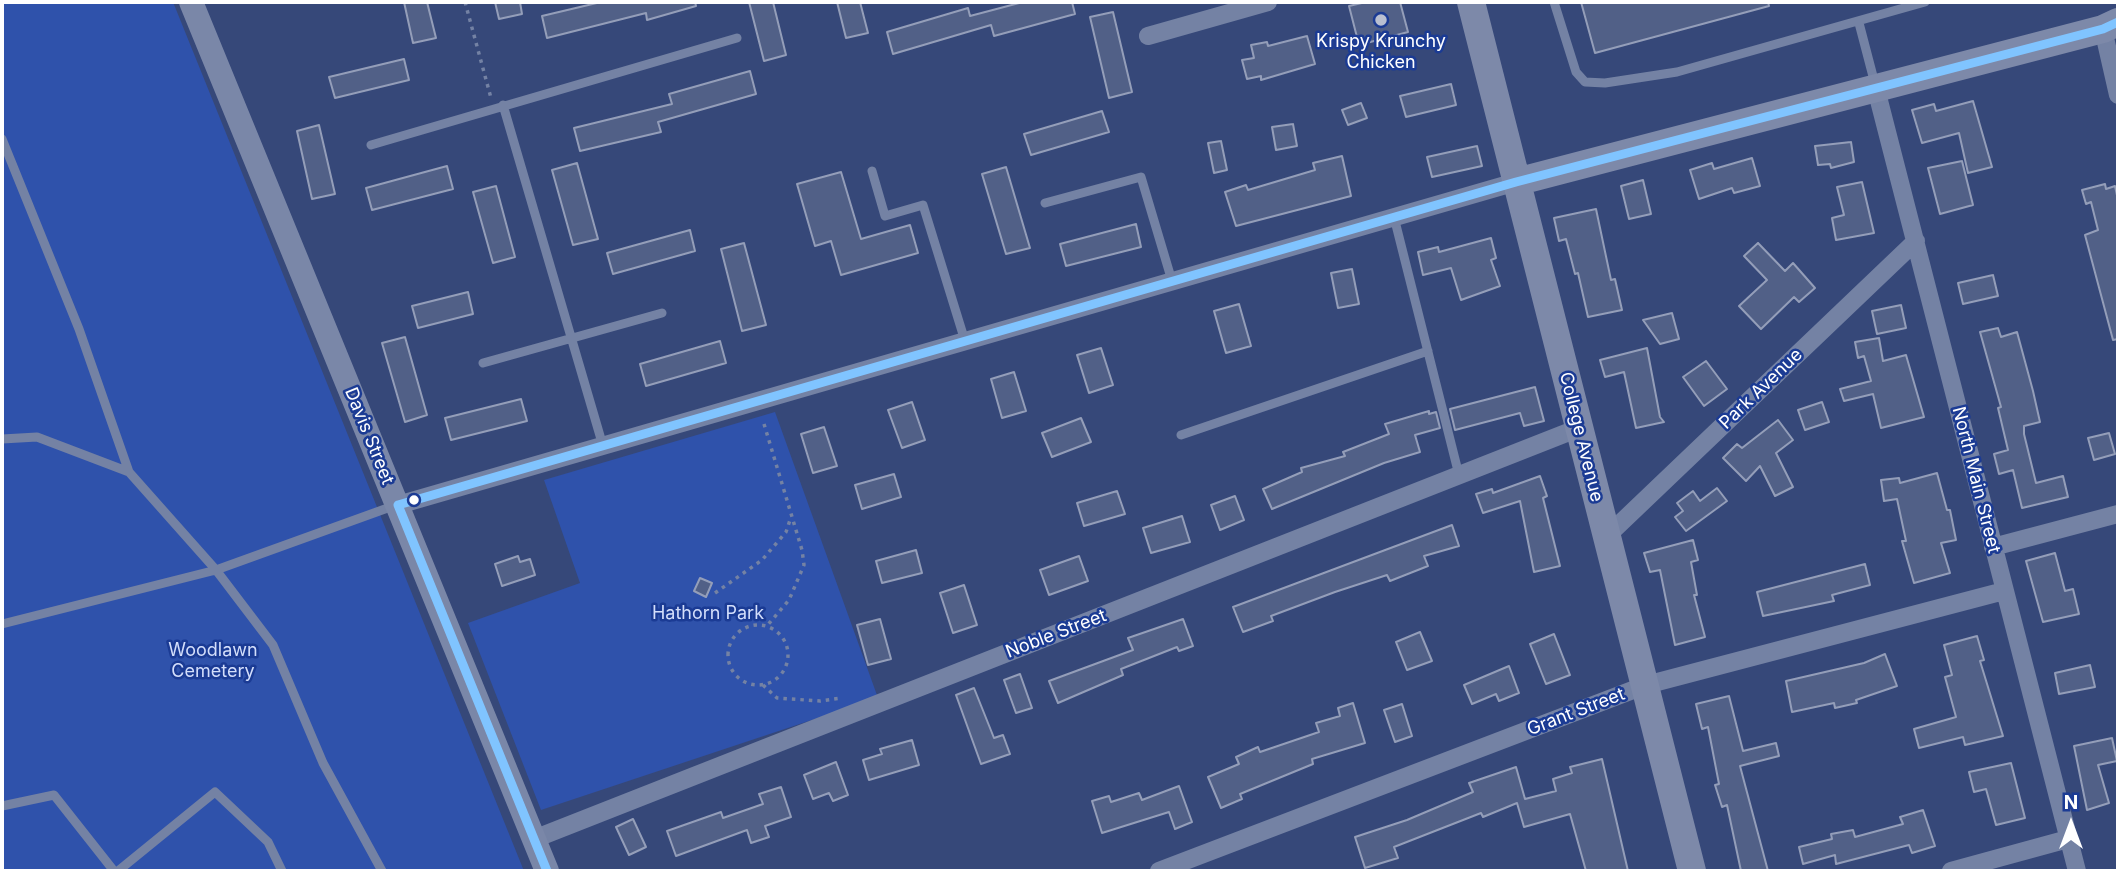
<!DOCTYPE html>
<html>
<head>
<meta charset="utf-8">
<style>
	body { margin:0 }
	#map { position:relative; width:2120px; height:873px; overflow:hidden; background:#364879; font-family:Inter,sans-serif }
	canvas { display:block }
	.frame { position:absolute; inset:0; border:4px solid #fff; pointer-events:none }
	.north { position:absolute; left:2036px; top:789px; width:70px; height:70px; -webkit-text-stroke:5px #1b3b94; paint-order:stroke; rotate:0deg; font-size:19px; font-weight:700; line-height:28px; text-align:center; color:#fff }
	.north::after { content:''; display:block; margin:auto; width:24px; height:32px; background:#fff; clip-path:polygon(50% 0,100% 100%,50% 72%,0 100%) }
</style>
</head>
<body>
<div id="map">
<canvas width="2120" height="873"></canvas>
<div class="frame"></div>
<div class="north">N</div>
</div>
<script>
const ctx = document.querySelector('canvas').getContext('2d');
ctx.lineJoin = 'round';
function fillPath(path, color) { ctx.fillStyle = color; ctx.fill(path, 'evenodd'); }
const poly = rows => new Path2D(rows.map(r => 'M' + r).join(''));
function stroke(path, color, width, dash) { ctx.strokeStyle = color; ctx.lineWidth = width; ctx.lineCap = dash ? 'butt' : 'round'; ctx.setLineDash(dash || []); ctx.stroke(path); }
function label(font, color, halo, rows, align = 'center') {
  ctx.font = font + ' Inter,sans-serif'; ctx.lineWidth = 5; ctx.setLineDash([]); ctx.textBaseline = 'middle'; ctx.strokeStyle = halo; ctx.fillStyle = color; for (const [text, x, y, turn = 0] of rows) {
    ctx.save(); ctx.translate(x, y); ctx.rotate((+turn || 0) * Math.PI / 180); ctx.textAlign = isNaN(turn) ? turn : align; if (halo) ctx.strokeText(text, 0, 0); ctx.fillText(text, 0, 0); ctx.restore();
  }
}
fillPath(poly([
	[2,2,173,2,524,871,2,871],
	[775,412,878,698,541,810,468,623,580,583,544,480]
]), '#2f52ab');
const building = poly([
	[404,2,427,2,436,38,413,43,404,2],
	[495,2,520,2,522,14,499,19,495,2],
	[601,2,695,2,696,6,647,20,646,13,547,38,542,16,601,2],
	[749,2,773,2,786,55,764,61,749,2],
	[837,2,860,2,868,33,846,38,837,2],
	[1023,2,1072,2,1075,14,994,36,991,25,893,54,887,32,968,8,970,16,1023,2],
	[1366,2,1400,2,1408,32,1359,45,1349,6,1366,2],
	[1581,2,1768,2,1769,6,1595,53,1581,2],
	[1113,12,1132,92,1109,98,1090,17,1113,12],
	[1307,36,1315,64,1261,80,1261,76,1247,79,1242,60,1254,58,1251,45,1267,42,1268,46,1307,36],
	[404,59,409,80,335,98,329,77,404,59],
	[750,71,756,94,658,122,661,132,580,151,574,128,672,104,669,94,750,71],
	[1451,84,1456,105,1406,117,1400,96,1451,84],
	[1973,101,1992,167,1968,173,1959,133,1922,143,1912,110,1934,104,1936,111,1973,101],
	[1361,103,1367,118,1348,125,1342,110,1361,103],
	[1102,111,1109,132,1031,155,1024,134,1102,111],
	[1293,124,1297,146,1276,150,1272,127,1293,124],
	[319,125,335,194,312,199,297,131,319,125],
	[1221,141,1227,170,1214,173,1208,143,1221,141],
	[1851,142,1854,162,1831,168,1830,164,1818,165,1815,146,1851,142],
	[1477,146,1482,166,1432,177,1427,157,1477,146],
	[1342,156,1351,196,1236,226,1225,192,1246,185,1248,190,1315,170,1313,163,1342,156],
	[1752,158,1760,186,1734,193,1732,188,1699,199,1690,170,1712,163,1714,169,1752,158],
	[1962,161,1973,205,1940,214,1928,168,1962,161],
	[577,163,598,239,573,245,552,170,577,163],
	[447,166,453,189,372,210,366,188,447,166],
	[1006,167,1030,248,1006,254,982,174,1006,167],
	[841,172,861,239,910,225,918,253,841,275,831,241,815,246,797,184,841,172],
	[1643,180,1651,214,1629,219,1621,186,1643,180],
	[1862,182,1874,233,1836,240,1832,218,1844,215,1837,187,1862,182],
	[2105,184,2106,189,2115,186,2118,200,2118,339,2113,340,2085,235,2098,230,2091,202,2086,204,2082,190,2105,184],
	[496,186,515,257,493,263,473,192,496,186],
	[1596,209,1611,280,1615,279,1622,310,1588,317,1578,273,1575,274,1566,239,1559,241,1554,218,1596,209],
	[1136,224,1141,247,1066,266,1060,244,1136,224],
	[690,230,695,251,613,274,607,253,690,230],
	[1491,238,1496,258,1491,260,1500,286,1461,300,1451,268,1423,275,1418,252,1438,247,1439,252,1491,238],
	[744,243,766,325,742,331,721,249,744,243],
	[1758,243,1785,271,1793,263,1815,288,1799,302,1794,297,1761,329,1739,306,1767,280,1744,256,1758,243],
	[1352,269,1359,304,1338,308,1331,273,1352,269],
	[1993,275,1998,296,1963,304,1958,283,1993,275],
	[468,292,473,314,418,328,412,306,468,292],
	[1239,304,1251,346,1226,353,1214,311,1239,304],
	[1901,305,1906,328,1877,334,1872,311,1901,305],
	[1672,313,1679,339,1660,344,1643,320,1672,313],
	[1998,328,2001,337,2017,332,2033,391,2040,422,2024,426,2024,434,2036,483,2063,476,2068,497,2022,508,2013,470,1999,474,1994,454,2008,450,1998,408,2001,407,1980,332,1998,328],
	[405,337,427,415,405,422,382,343,405,337],
	[1879,338,1883,361,1906,355,1924,417,1881,428,1873,394,1844,401,1840,389,1871,381,1864,356,1858,358,1855,342,1879,338],
	[720,341,726,363,646,386,640,364,720,341],
	[1101,348,1113,385,1089,393,1077,355,1101,348],
	[1647,348,1660,417,1664,422,1636,428,1624,372,1605,377,1600,360,1647,348],
	[1706,361,1727,389,1704,406,1683,377,1706,361],
	[1014,372,1026,411,1002,418,991,379,1014,372],
	[1535,387,1544,421,1524,426,1520,413,1455,430,1450,409,1535,387],
	[521,399,527,421,451,440,445,418,521,399],
	[912,402,925,440,902,448,888,410,912,402],
	[1822,402,1829,422,1805,430,1798,410,1822,402],
	[1429,411,1429,414,1436,412,1440,428,1415,435,1420,452,1384,463,1272,509,1263,489,1302,472,1301,468,1345,456,1343,452,1389,434,1385,424,1429,411],
	[1081,418,1091,442,1052,457,1042,433,1081,418],
	[1778,420,1793,440,1776,453,1793,487,1775,496,1760,466,1746,481,1723,458,1737,444,1742,448,1778,420],
	[824,427,837,466,813,473,801,434,824,427],
	[2109,433,2115,454,2094,460,2088,438,2109,433],
	[1937,473,1947,510,1950,510,1956,540,1941,543,1950,573,1914,583,1902,541,1906,541,1897,499,1884,501,1881,480,1899,478,1900,483,1937,473],
	[894,474,901,497,862,509,855,485,894,474],
	[1540,476,1547,496,1543,498,1560,566,1534,572,1520,501,1483,513,1476,494,1492,489,1493,493,1540,476],
	[1717,488,1727,501,1686,531,1675,517,1683,511,1677,503,1693,491,1700,501,1717,488],
	[1117,491,1125,514,1084,526,1077,503,1117,491],
	[1235,496,1244,520,1220,530,1211,505,1235,496],
	[1182,516,1190,542,1151,553,1143,528,1182,516],
	[1452,525,1459,546,1424,556,1428,566,1390,581,1387,575,1335,592,1271,616,1273,621,1243,632,1233,607,1452,525],
	[1693,540,1698,560,1691,562,1697,595,1694,595,1705,637,1675,645,1660,570,1650,572,1644,553,1693,540],
	[916,550,922,573,882,583,876,561,916,550],
	[2055,553,2065,591,2073,589,2079,614,2043,622,2026,561,2055,553],
	[518,556,520,562,530,559,535,575,502,586,495,564,518,556],
	[1079,556,1088,581,1049,595,1040,570,1079,556],
	[1865,564,1870,585,1832,595,1834,601,1763,616,1757,592,1865,564],
	[700,578,712,583,706,597,694,591,700,578],
	[964,585,977,625,953,633,940,593,964,585],
	[880,619,891,659,868,665,857,625,880,619],
	[1183,619,1193,646,1179,651,1177,647,1121,669,1123,675,1058,703,1049,681,1133,650,1128,638,1183,619],
	[1420,632,1432,661,1407,670,1396,642,1420,632],
	[1554,634,1570,675,1546,684,1530,644,1554,634],
	[1977,636,1984,660,1980,661,2003,736,1965,745,1963,737,1919,748,1914,729,1956,717,1945,677,1952,675,1944,645,1977,636],
	[1885,654,1897,686,1856,700,1857,703,1835,708,1834,703,1792,712,1786,681,1864,663,1885,654],
	[2090,665,2095,687,2059,694,2055,673,2090,665],
	[1509,666,1519,693,1499,701,1496,694,1472,704,1464,685,1509,666],
	[1020,674,1032,708,1016,713,1004,680,1020,674],
	[974,688,994,738,1003,735,1010,754,981,764,956,695,974,688],
	[1729,696,1743,751,1776,743,1779,756,1740,766,1768,871,1741,871,1727,805,1722,807,1715,785,1719,784,1708,727,1702,729,1696,704,1729,696],
	[1353,703,1365,743,1312,759,1313,764,1240,794,1242,799,1221,808,1208,777,1239,764,1236,757,1258,747,1260,752,1319,732,1316,723,1340,716,1338,708,1353,703],
	[1402,704,1412,736,1395,742,1384,710,1402,704],
	[2112,738,2117,761,2098,765,2109,803,2087,810,2074,746,2112,738],
	[912,740,919,765,869,780,863,760,882,754,880,749,912,740],
	[1602,759,1628,871,1586,871,1570,814,1524,827,1517,803,1483,817,1481,813,1394,847,1398,858,1365,868,1355,837,1407,820,1473,792,1469,783,1516,767,1525,799,1556,791,1553,779,1572,773,1570,767,1602,759],
	[836,762,848,795,833,801,829,793,813,799,804,775,836,762],
	[2011,763,2025,818,1996,825,1986,789,1974,792,1969,772,2011,763],
	[1179,786,1192,822,1175,829,1169,812,1102,833,1092,801,1109,796,1111,802,1139,793,1142,800,1179,786],
	[781,787,791,817,765,826,769,837,751,843,747,830,676,856,667,831,721,812,723,818,763,804,759,794,781,787],
	[1923,810,1935,846,1912,853,1909,845,1836,864,1835,855,1803,864,1799,847,1832,839,1831,834,1853,830,1855,837,1903,824,1900,817,1923,810],
	[633,819,646,847,629,855,616,827,633,819]
]);
fillPath(building, '#516087');
stroke(building, '#949eb9', 2);
stroke(poly([
	[465,2,491,98],
	[764,424,802,550,804,565,789,600,766,627],
	[715,593,762,560,786,532,791,517],
	'728 655a30 30 0 1 1 60 0a30 30 0 1 1-60 0Z',
	[763,685,777,698,820,701,842,698]
]), '#7482a4', 3.5, [3.5, 5]);
stroke(poly([
	[1554,2,1576,72,1585,82,1605,83,1677,72,1925,2],
	[1859,23,1875,84],
	[503,105,603,446],
	[2,139,79,329,129,472,216,570,273,645,323,763,382,871],
	[371,145,737,38],
	[872,171,885,216,923,205,965,341],
	[1045,203,1141,177,1172,281],
	[1394,217,1459,475],
	[483,363,662,313],
	[1181,435,1428,351],
	[2,439,37,437,129,472],
	[2,624,216,570,396,505],
	[2,806,54,795,114,871],
	[118,871,215,792,268,842,282,871]
]), '#7482a4', 9);
stroke(poly([
	[2103,29,2118,95],
	[1148,36,1268,2],
	[1876,89,2077,871],
	[398,505,1516,182],
	[1607,536,1916,241],
	[1993,547,2118,514],
	[534,839,1579,428],
	[1159,871,1646,685,2004,591],
	[1951,871,2068,839]
]), '#7482a4', 18);
stroke(poly([
	[191,2,547,871]
]), '#7a87a8', 24);
stroke(poly([
	[1471,2,1692,871],
	[1516,182,2103,29,2118,22]
]), '#7d89a9', 28);
stroke(poly([
	[547,871,398,505,1516,182,2103,29,2118,22]
]), '#80c4ff', 9);
for (const [x, y, r, color] of [
	[1381,20,7,"#b9bfd0"],
	[414,500,6,"#fff"]
]) { const dot = new Path2D(); dot.arc(x, y, r, 0, 2 * Math.PI); ctx.fillStyle = color; ctx.fill(dot); stroke(dot, '#1b3b94', 2.5); }
label('18px', '#fff', '#1b3b94', [
	["Krispy Krunchy",1381,42],
	["Chicken",1381,63]
]);
label('18px', '#fff', '#1b3b94', [
	["Park Avenue",1761,389,-44],
	["Davis Street",369,436,68],
	["College Avenue",1581,437,76],
	["North Main Street",1976,480,76],
	["Noble Street",1056,634,-21],
	["Grant Street",1576,712,-21]
]);
label('18px', '#d3defb', '#1b3b94', [
	["Hathorn Park",708,614],
	["Woodlawn",213,651],
	["Cemetery",213,672]
]);
</script>
</body>
</html>
